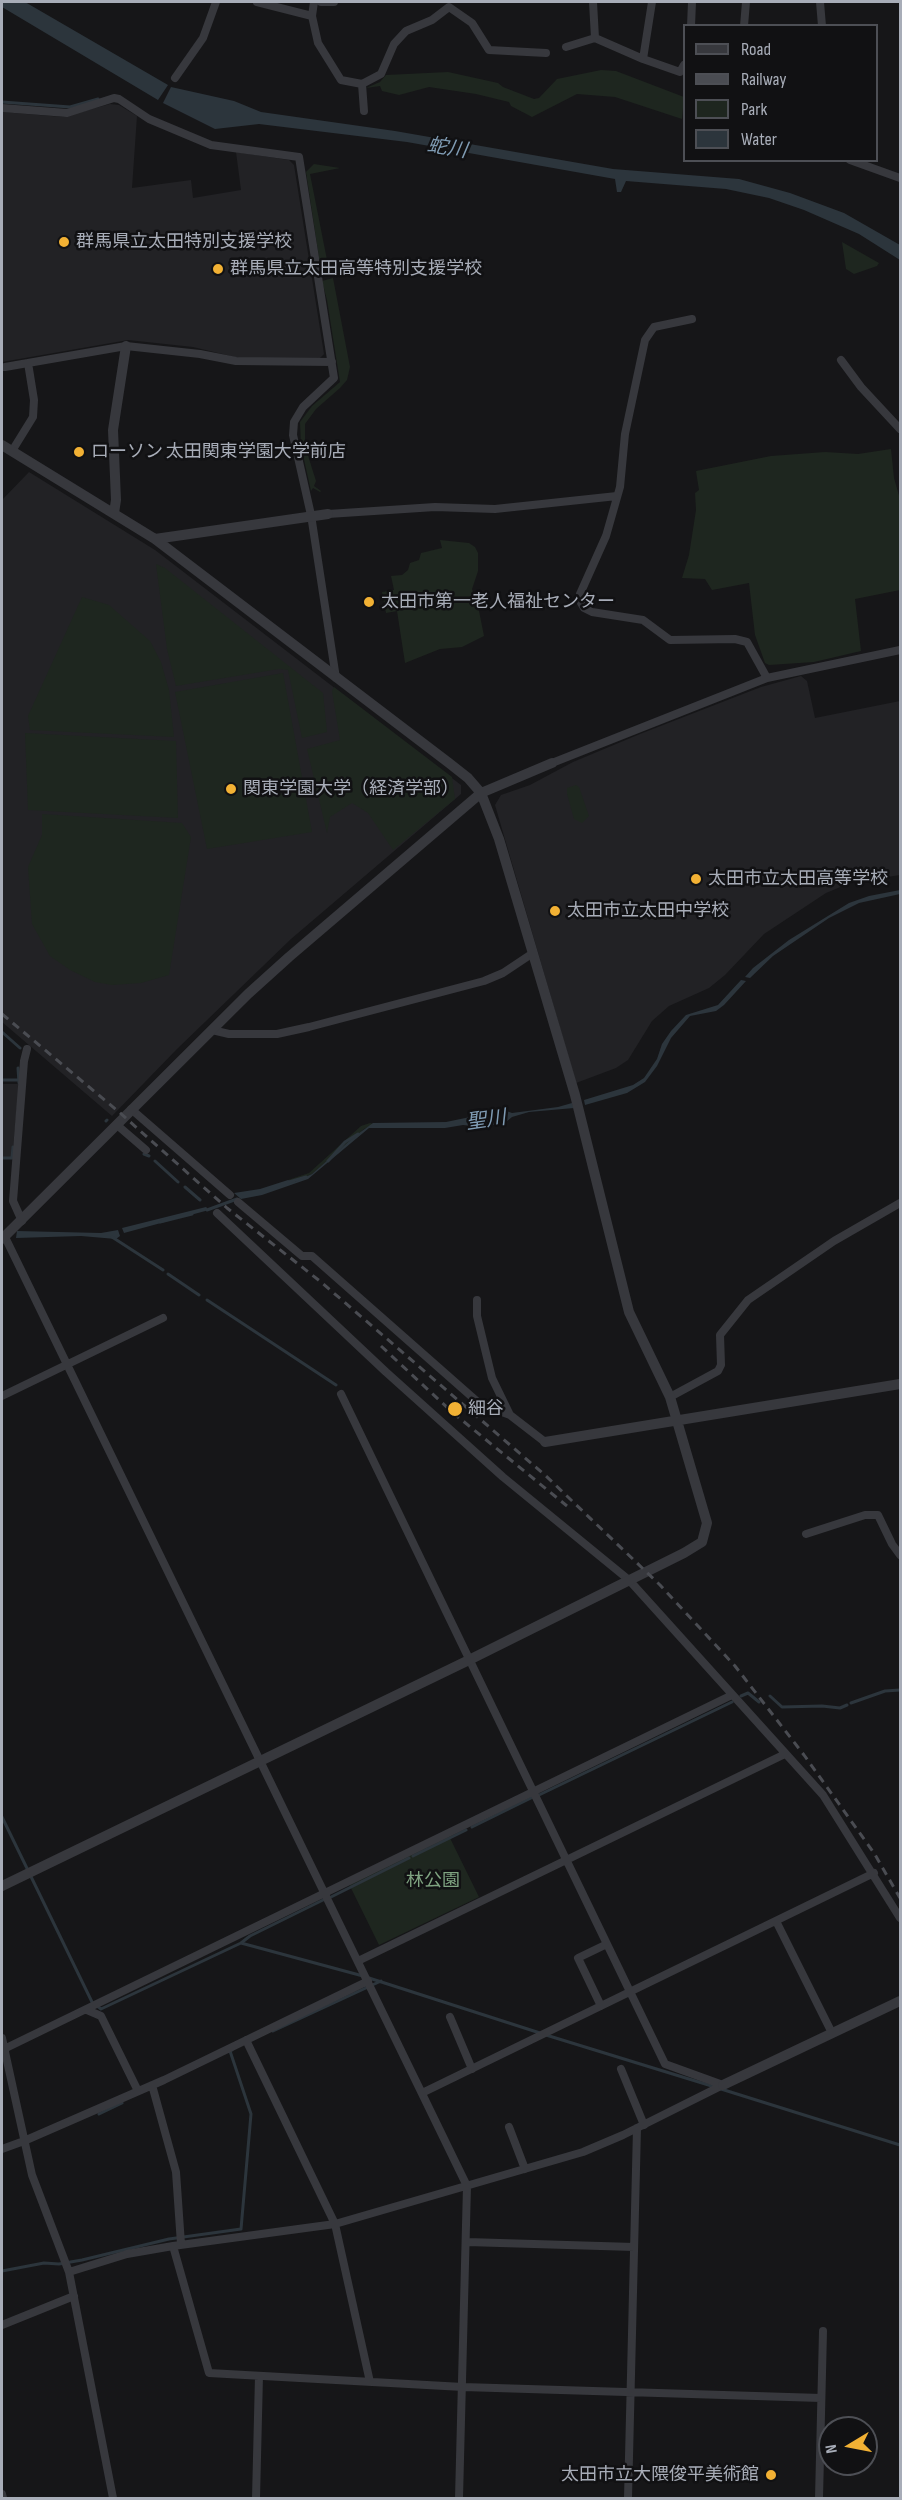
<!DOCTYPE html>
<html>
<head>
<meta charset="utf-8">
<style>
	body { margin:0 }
	#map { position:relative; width:902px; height:2500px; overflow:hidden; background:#161618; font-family:"Sofia Sans Condensed",sans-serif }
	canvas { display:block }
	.frame { position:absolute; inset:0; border:3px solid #a8adb8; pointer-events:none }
	.legend { position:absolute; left:683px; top:24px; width:195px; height:138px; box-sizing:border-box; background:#111113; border:2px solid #4d4f55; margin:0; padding:8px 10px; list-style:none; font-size:18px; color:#a8adb8 }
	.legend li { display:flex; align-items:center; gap:12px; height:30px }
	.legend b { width:30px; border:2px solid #4d4f55 }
	.north { position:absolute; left:818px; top:2416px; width:60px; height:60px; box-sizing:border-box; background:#111113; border:2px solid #4d4f55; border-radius:50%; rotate:260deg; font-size:16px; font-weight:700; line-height:24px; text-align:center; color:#a8adb8 }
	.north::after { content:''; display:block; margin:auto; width:21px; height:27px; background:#f2b134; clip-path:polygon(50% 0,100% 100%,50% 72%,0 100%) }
</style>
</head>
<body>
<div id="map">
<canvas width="902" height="2500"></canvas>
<div class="frame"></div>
<ul class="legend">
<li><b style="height:8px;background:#37383d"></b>Road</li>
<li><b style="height:8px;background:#4a4c52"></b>Railway</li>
<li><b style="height:16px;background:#1e261f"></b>Park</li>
<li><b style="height:16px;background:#2c353c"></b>Water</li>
</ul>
<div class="north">N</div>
</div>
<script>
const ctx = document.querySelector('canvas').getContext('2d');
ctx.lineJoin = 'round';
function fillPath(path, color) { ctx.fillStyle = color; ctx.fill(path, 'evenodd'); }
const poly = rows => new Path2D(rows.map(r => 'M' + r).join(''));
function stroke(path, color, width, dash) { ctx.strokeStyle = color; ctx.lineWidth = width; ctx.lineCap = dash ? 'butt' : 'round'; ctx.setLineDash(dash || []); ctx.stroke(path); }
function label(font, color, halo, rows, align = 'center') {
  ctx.font = font + ' "Sofia Sans Condensed","Noto Sans JP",sans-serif'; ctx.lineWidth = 5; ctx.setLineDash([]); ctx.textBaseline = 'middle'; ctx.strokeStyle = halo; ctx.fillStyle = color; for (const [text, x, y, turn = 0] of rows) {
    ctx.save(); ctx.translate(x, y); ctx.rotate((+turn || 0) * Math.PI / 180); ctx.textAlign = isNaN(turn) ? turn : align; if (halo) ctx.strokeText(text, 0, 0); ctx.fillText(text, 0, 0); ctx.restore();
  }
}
fillPath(poly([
	[110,104,119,105,137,116,132,188,191,180,193,198,241,190,236,152,289,160,294,165,324,354,320,358,239,358,193,347,128,340,2,362,2,112,63,117],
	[29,472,155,550,461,785,461,794,291,939,177,1049,112,1116,2,1022,2,500],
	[801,676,807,681,815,718,900,701,900,875,850,883,826,893,764,934,725,975,709,988,669,1006,652,1021,628,1060,616,1068,576,1083,495,805,501,795,530,785,573,762,640,734,761,687],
	[2,1084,18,1084,19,1087,12,1158,2,1158]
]), '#222225');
fillPath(poly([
	[601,70,616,71,684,97,682,119,615,97,577,94,532,117,511,106,509,102,476,94,429,87,399,95,382,91,380,86,366,88,380,82,386,75,448,72,498,83,503,87,534,99,539,98,557,79],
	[314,164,340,168,310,174,328,265,331,265,331,269,321,271,306,172],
	[842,242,879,263,877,266,854,274,846,269],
	[333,278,350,367,347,380,340,388,316,409,305,424,305,446,316,481,314,486,321,491,320,492,313,488,311,491,301,446,300,422,312,406,340,382,327,300,322,281],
	[891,449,894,478,900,499,900,590,855,599,861,651,814,662,769,665,765,663,755,635,749,583,712,590,705,579,682,578,689,555,696,510,695,493,699,490,696,471,771,456,825,452,858,454],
	[440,540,469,543,475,547,478,553,478,571,472,589,478,606,484,636,462,647,440,649,405,663,397,611,386,613,382,592,394,590,391,576,402,575,408,570,410,563,419,560,421,553,442,548],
	[156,564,165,568,323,693,327,732,302,738,288,670,279,669,176,686,167,649],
	[82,597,109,605,150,641,161,662,169,690,174,737,30,730,28,716],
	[283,673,312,832,207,849,175,692],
	[334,687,452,777,455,799,393,850,368,813,352,803,330,817,327,833,307,749,340,740,332,691],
	[25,733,176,741,178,818,28,810],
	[576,785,579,787,589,816,582,823,574,819,567,794,567,788],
	[42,814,182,823,191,837,169,975,141,983,112,985,95,982,70,970,50,956,32,924,28,867,42,835],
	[370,1123,374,1124,364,1129,312,1174,294,1182,288,1180,309,1173,361,1126],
	[449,1836,479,1897,379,1945,349,1884]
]), '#1e261f');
fillPath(poly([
	[2,2,25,2,168,85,158,100,2,7],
	[171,87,234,101,261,112,395,131,613,169,739,179,790,193,844,213,900,245,900,260,859,234,804,210,769,198,726,189,626,181,621,192,617,192,615,179,407,142,259,124,215,129,163,103],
	[900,890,900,894,859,903,829,918,773,956,750,978,745,977,753,968,789,940,849,903,869,896],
	[741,980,746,981,724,1005,716,1011,690,1016,671,1038,657,1066,645,1082,627,1093,585,1105,584,1100,633,1085,644,1078,657,1059,662,1044,671,1031,686,1015,718,1005],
	[572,1103,574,1108,529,1112,512,1117,506,1122,485,1127,463,1125,445,1128,369,1128,308,1179,262,1195,241,1199,234,1193,260,1189,288,1180,294,1182,312,1174,355,1136,373,1123,446,1122,504,1110,512,1113,558,1107],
	[206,1207,209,1210,124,1233,122,1228],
	[118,1230,120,1236,116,1239,81,1236,16,1238,17,1231,101,1233]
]), '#2c353c');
stroke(poly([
	[2,102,70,107,98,99],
	[2,1032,20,1048],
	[18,1068,19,1083],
	[2,1080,18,1080],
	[106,1121,107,1120],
	[144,1154,149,1156],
	[2,1158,12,1158,13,1147],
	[155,1161,178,1182],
	[328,1161,345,1142,358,1134],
	[289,1182,306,1177],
	[185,1187,200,1200],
	[207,1210,237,1199],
	[160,1222,192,1214],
	[112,1237,163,1270],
	[168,1274,199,1295],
	[207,1300,336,1385],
	[741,1696,748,1693,759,1702],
	[770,1696,782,1707,822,1706,840,1708,847,1705],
	[851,1703,885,1691,900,1690],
	[539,1795,732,1702],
	[2,1817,92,2002,101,2009,241,1943,363,1976],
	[472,1827,533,1797],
	[413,1856,466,1830],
	[331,1897,409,1858],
	[241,1943,250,1936,323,1900],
	[369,1978,540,2033],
	[273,2031,381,1981],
	[546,2035,715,2087],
	[721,2089,900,2145],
	[99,2114,122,2103],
	[2,2271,44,2263,59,2264,82,2260,169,2239,241,2229,251,2114,230,2051,232,2050]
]), '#2c353c', 3);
stroke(poly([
	[257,2,312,16,318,43,341,80,362,84,381,74,394,44,406,31,432,20,449,7,472,23,489,50,546,53],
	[321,2,334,2],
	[593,2,595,38,643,59],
	[652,2,643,59,680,72,684,65],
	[820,2,822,26],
	[312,16,314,2],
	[691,26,692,2],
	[744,26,746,2],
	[566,47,595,38],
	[175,78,203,38,216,2],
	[362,84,364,111],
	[2,108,67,113,114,98,119,99,149,119,211,145,299,157,334,378,303,407,294,422,293,435,311,515,336,678],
	[850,160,900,178],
	[692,319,654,327,645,340,625,434,620,487,606,536,580,594,581,603,584,608,592,612,643,620,670,640,735,639,747,642,767,678],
	[841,360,861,387,900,429],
	[5,367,126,346,200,354,236,361,332,362],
	[12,451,33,417,34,400,28,363],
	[328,514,435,507,495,509,617,496],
	[552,763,767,678,900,650],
	[212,1030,229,1034,277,1034,309,1027,484,981,503,973,533,953],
	[131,1109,230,1195],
	[117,1125,146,1150],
	[238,1202,302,1256,312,1256,480,1404,510,1415,545,1442],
	[217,1213,386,1372,503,1477,629,1580,823,1795,900,1918],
	[22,1221,13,1201,24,1061,27,1049],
	[5,1237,467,2186,459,2498],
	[477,1300,477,1316,492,1378,510,1415],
	[341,1394,665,2064,723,2085],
	[2,1396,163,1318],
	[670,1397,718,1371,721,1365,720,1335,748,1300,834,1241,900,1203],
	[806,1534,865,1515,878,1515,892,1544,900,1555],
	[776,1921,832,2033],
	[358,1961,785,1754],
	[601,2006,578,1958,607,1944],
	[87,2010,101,2016,138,2091],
	[450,2017,472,2069],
	[2,2038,32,2175,69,2272,113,2498],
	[246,2040,335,2224,370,2382],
	[4,2049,732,1695],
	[621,2069,644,2125],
	[152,2085,176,2172,181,2244],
	[422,2093,874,1873],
	[509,2127,525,2169],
	[2,2149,24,2141,164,2080,368,1981],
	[467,2242,634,2247],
	[173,2246,209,2373,463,2387,821,2398],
	[69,2272,127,2254,173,2246,335,2224,583,2152,623,2135,723,2085],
	[2,2325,74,2296],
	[2,2494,3,2498],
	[256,2498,259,2376],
	[628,2498,637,2128],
	[819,2498,823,2331]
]), '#37383d', 8);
stroke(poly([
	[2,445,155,539,449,763,468,778,481,793,499,839,575,1095,629,1312,670,1397,707,1523,702,1542,684,1553,469,1660,2,1886],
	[114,513,116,500,113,430,126,346],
	[155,539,328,514],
	[2,1239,248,994,289,957,481,793,552,763],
	[545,1442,900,1384],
	[723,2085,900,2001]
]), '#37383d', 10);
stroke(poly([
	[2,1014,119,1112,227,1208,321,1282,546,1476,660,1585,735,1666,804,1755,874,1853,900,1898],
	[381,1346,452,1412,567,1506]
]), '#4a4c52', 3, [8, 6]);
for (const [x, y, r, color] of [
	[64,242,6,"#f2b134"],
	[218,269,6,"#f2b134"],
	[79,452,6,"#f2b134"],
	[369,602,6,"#f2b134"],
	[231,789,6,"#f2b134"],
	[696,879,6,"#f2b134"],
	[555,911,6,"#f2b134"],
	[455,1409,8,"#f2b134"],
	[771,2475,6,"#f2b134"]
]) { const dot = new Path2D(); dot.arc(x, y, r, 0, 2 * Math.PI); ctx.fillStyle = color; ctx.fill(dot); stroke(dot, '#111113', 2); }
label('18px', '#a8adb8', '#111113', [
	["群馬県立太田特別支援学校",76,242],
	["群馬県立太田高等特別支援学校",230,269],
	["ローソン 太田関東学園大学前店",91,452],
	["太田市第一老人福祉センター",381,602],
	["関東学園大学（経済学部）",243,789],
	["太田市立太田高等学校",708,879],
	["太田市立太田中学校",567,911],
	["細谷",468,1409],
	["太田市立大隈俊平美術館",759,2475,"right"]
], 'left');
label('18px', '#7fa381', '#111113', [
	["林公園",433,1881]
]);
label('italic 20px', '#7f9bb3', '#111113', [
	["蛇川",447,149,9],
	["聖川",486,1121,-8]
]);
</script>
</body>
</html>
